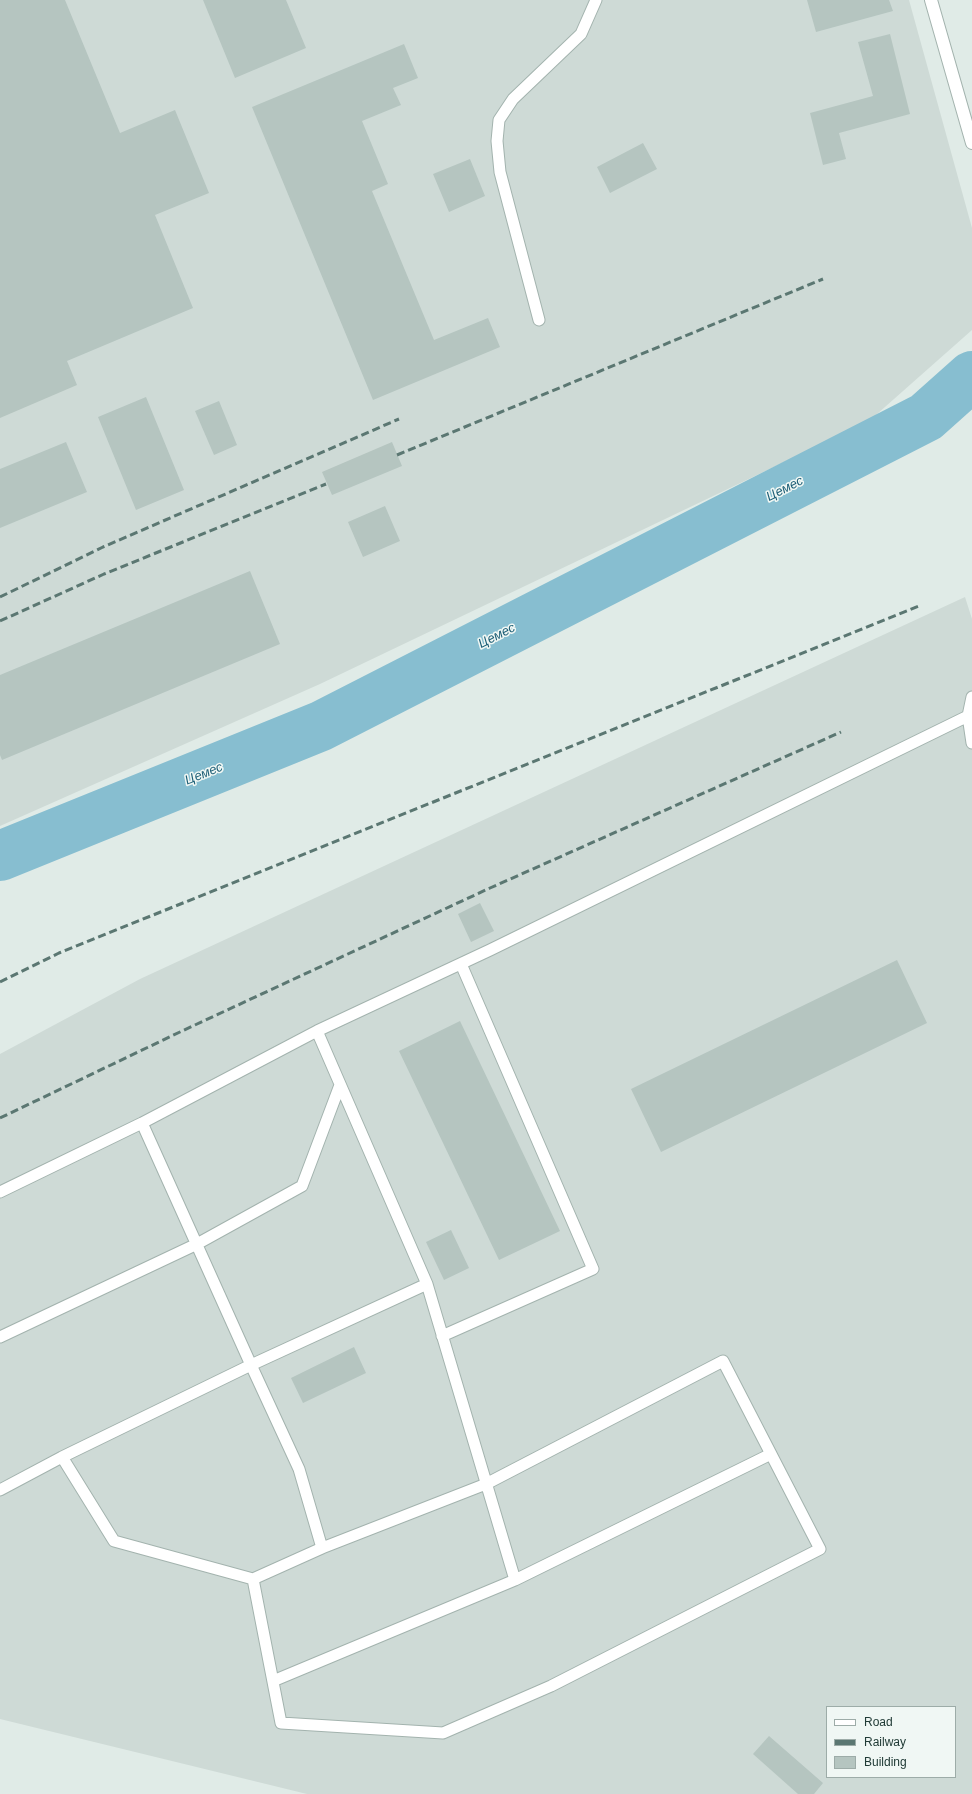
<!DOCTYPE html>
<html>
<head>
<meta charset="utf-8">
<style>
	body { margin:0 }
	#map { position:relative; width:972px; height:1794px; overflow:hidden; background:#e0ebe7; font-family:Arial,sans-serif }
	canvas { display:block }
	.legend { position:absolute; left:826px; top:1706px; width:130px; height:72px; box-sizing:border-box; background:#f0f7f4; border:1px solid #9daca8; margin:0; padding:5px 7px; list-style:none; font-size:12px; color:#213b36 }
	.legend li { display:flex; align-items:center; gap:8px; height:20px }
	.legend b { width:20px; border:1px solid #9daca8 }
</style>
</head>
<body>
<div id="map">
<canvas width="972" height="1794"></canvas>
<ul class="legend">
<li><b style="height:5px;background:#fff"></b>Road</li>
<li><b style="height:5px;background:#5b7772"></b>Railway</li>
<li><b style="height:11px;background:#b5c5c0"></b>Building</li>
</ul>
</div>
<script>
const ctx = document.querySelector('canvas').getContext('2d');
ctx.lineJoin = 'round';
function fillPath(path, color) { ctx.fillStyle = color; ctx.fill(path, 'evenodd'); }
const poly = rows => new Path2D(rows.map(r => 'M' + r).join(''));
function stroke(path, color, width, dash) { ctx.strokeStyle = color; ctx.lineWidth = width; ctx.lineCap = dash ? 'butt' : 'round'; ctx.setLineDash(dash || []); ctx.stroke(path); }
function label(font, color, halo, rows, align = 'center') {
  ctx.font = font + ' Arial,sans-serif'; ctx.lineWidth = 3; ctx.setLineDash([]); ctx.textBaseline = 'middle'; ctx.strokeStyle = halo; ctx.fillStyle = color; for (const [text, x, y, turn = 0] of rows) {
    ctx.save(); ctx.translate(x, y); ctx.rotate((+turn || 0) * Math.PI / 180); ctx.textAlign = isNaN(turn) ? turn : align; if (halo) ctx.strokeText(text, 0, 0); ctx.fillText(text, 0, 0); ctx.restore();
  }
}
fillPath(poly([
	[0,0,909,0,972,228,972,330,868,422,320,684,0,826],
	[965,597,972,619,972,1794,307,1794,0,1719,0,1054,140,979],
	[827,1707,955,1707,955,1777,827,1777]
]), '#cedad6');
stroke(poly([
	[0,856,321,726,926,417,972,376]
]), '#87bed0', 50);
fillPath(poly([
	[0,0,65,0,120,133,175,110,209,193,155,215,193,308,67,361,77,385,0,418],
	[203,0,286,0,306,48,235,78],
	[807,0,889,0,893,11,816,32],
	[890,34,910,114,839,133,846,159,823,165,810,113,873,96,858,42],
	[404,44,418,78,393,88,401,105,362,121,388,184,372,191,434,340,488,318,500,347,373,400,252,107],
	[643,143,657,169,610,193,597,167],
	[470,159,485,196,449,212,433,174],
	[146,397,184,490,136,510,98,417],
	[219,401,237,445,214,455,195,411],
	[66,442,87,492,0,528,0,469],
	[392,442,402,466,332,495,322,472],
	[385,506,400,541,363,557,348,522],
	[250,571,280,644,2,760,0,755,0,675],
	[480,903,494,931,471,942,458,914],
	[897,960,927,1023,661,1152,631,1089],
	[460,1021,560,1231,499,1260,399,1051],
	[451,1230,469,1268,444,1280,426,1242],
	[354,1347,366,1373,303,1403,291,1378],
	[769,1736,823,1783,814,1794,798,1794,753,1754]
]), '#b5c5c0');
const service = poly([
	[539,320,500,172,497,141,499,120,513,99,581,34,596,0],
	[972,697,968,716,972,743],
	[317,1031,427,1284,515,1580],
	[142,1123,251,1365,299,1469,322,1548],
	[0,1192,142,1123,317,1031,490,950,968,716],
	[442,1336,593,1269,461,964],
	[0,1337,197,1244,302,1186,340,1085],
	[62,1457,114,1541,253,1579,322,1548,486,1484,723,1361,820,1549,551,1686,443,1733,281,1723,253,1579],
	[0,1490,62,1457,251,1365,427,1284],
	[273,1681,515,1580,771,1454]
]);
const minor = poly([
	[931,0,972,143]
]);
stroke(service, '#a3b3ae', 13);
stroke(minor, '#a3b3ae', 14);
stroke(service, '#fff', 11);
stroke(minor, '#fff', 12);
stroke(poly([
	[397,455,823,279],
	[0,597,103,547,399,419],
	[0,621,104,574,326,484],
	[0,982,59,953,919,606],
	[0,1118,182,1031,490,888,841,732]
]), '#5b7772', 3, [8, 4]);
label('italic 13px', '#1c5e76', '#f0f7f4', [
	["Цемес",785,489,-27],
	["Цемес",497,636,-27],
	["Цемес",204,774,-22]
]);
</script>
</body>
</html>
